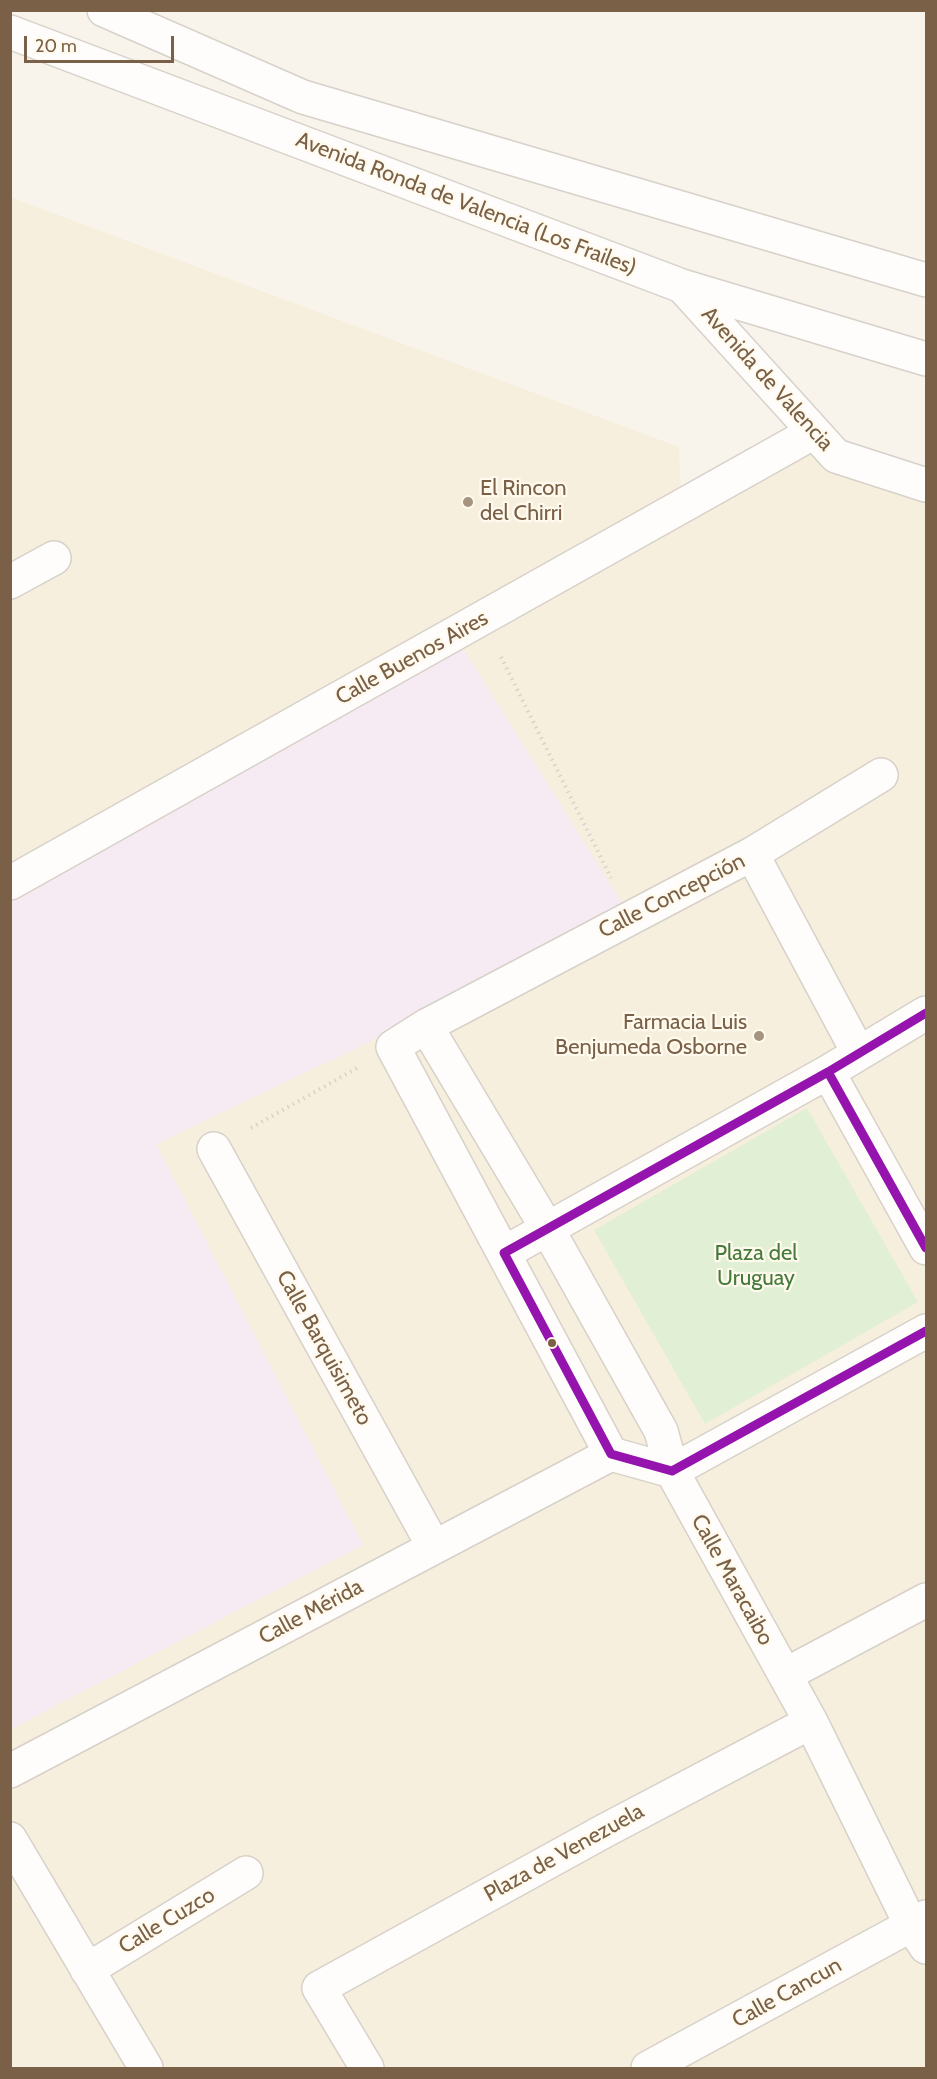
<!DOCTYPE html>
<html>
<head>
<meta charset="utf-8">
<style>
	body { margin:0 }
	#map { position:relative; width:937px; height:2079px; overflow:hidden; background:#f8f4eb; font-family:Cabin,sans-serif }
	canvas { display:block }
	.frame { position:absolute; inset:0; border:12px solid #796047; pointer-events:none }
	.scale { position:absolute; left:24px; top:36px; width:150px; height:27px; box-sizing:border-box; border:3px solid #796047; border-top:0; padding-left:8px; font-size:18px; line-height:21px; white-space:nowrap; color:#796047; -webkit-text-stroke:4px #fffaed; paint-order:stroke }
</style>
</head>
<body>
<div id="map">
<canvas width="937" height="2079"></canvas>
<div class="frame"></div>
<div class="scale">20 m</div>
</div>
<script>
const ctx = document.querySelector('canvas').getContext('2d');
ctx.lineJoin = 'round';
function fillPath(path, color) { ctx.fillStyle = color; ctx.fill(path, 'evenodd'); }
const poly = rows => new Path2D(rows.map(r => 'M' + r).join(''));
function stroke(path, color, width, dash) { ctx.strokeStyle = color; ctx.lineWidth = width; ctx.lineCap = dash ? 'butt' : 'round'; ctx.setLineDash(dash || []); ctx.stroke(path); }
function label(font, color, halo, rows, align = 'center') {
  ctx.font = font + ' Cabin,sans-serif'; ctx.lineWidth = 4.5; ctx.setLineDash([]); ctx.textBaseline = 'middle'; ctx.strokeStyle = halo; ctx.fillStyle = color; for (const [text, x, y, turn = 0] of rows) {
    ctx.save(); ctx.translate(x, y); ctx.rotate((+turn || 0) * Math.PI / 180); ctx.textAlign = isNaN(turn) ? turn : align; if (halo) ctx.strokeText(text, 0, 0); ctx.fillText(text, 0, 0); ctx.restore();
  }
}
fillPath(poly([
	[10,197,679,447,681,491,805,445,926,482,926,2068,11,2068]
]), '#f7efdd');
fillPath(poly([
	[454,634,631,917,156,1144,363,1545,11,1729,11,881]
]), '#f6eaf3');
fillPath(poly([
	[807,1108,918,1302,705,1424,594,1230]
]), '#e1f0d4');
const street = poly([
	[104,10,303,97,926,280],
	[10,32,682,286,926,359],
	[682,286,836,456,926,485],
	[10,582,54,558],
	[752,854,881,775],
	[10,883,814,432],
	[426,1026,752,854,858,1052],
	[828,1072,926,1248],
	[214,1149,434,1547],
	[504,1253,828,1072,926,1013],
	[672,1471,611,1454,393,1047,426,1026,547,1228,661,1431,672,1471,811,1722,911,1925,926,1947],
	[672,1471,926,1331],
	[785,1675,926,1600],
	[10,1771,611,1454],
	[10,1839,146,2068],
	[87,1970,246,1873],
	[367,2068,319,1988,606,1830,811,1722],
	[648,2068,926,1917]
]);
stroke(street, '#d7d1c9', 36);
stroke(poly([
	[501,657,611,878],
	[251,1128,357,1068]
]), '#d9d2ca', 4, [1.5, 4.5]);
stroke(street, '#fefdfc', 33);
stroke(poly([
	[926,1013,828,1072,504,1253,611,1454,672,1471,926,1331],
	[828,1072,926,1248]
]), '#9414ad', 9);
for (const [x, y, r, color] of [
	[468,502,6,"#a59480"],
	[759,1036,6,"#a59480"],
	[552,1343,5,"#796047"]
]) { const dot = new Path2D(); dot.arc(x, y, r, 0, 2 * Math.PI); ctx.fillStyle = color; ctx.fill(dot); stroke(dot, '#fffaed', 2); }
label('22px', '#796047', '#fffaed', [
	["Avenida Ronda de Valencia (Los Frailes)",466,204,21],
	["Avenida de Valencia",767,379,48],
	["Calle Buenos Aires",412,658,-29],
	["Calle Concepción",672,896,-27],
	["Calle Barquisimeto",324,1348,61],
	["Calle Maracaibo",732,1580,61],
	["Calle Mérida",311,1612,-28],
	["Plaza de Venezuela",564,1853,-29],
	["Calle Cuzco",167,1921,-31],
	["Calle Cancun",787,1993,-29]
]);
label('22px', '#796047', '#fffaed', [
	["El Rincon",480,489],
	["del Chirri",480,514],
	["Farmacia Luis",747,1023,"right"],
	["Benjumeda Osborne",747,1048,"right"]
], 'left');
label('22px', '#467a3c', '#fffaed', [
	["Plaza del",756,1254],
	["Uruguay",756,1279]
]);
</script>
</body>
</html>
